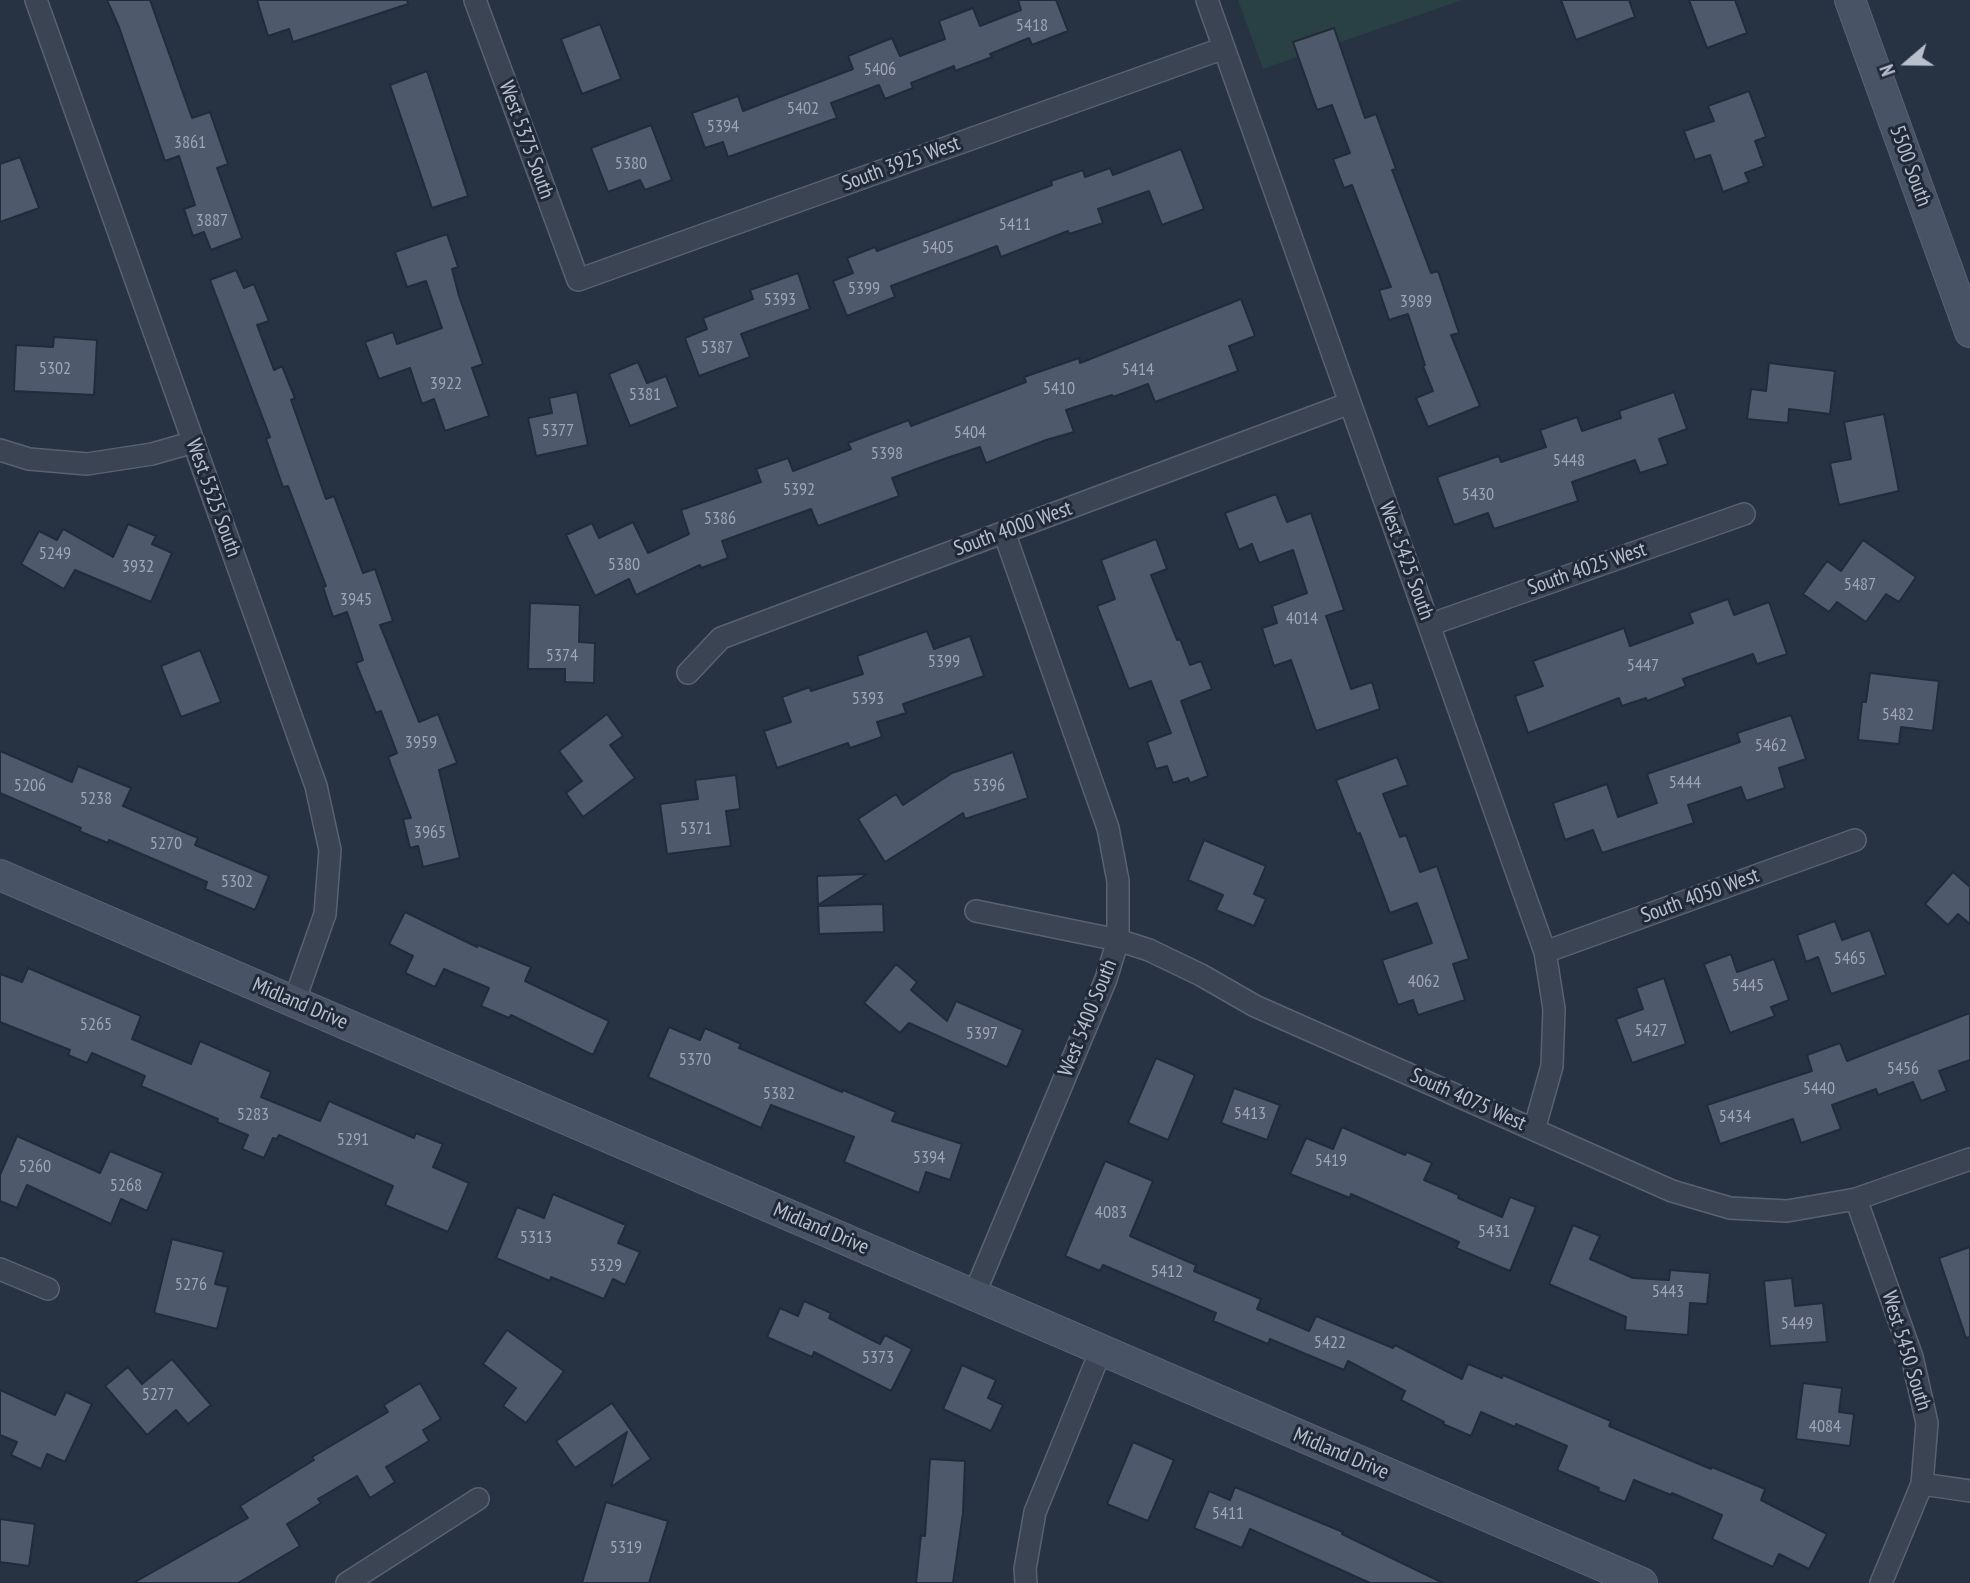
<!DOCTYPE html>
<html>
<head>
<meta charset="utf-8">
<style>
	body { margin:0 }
	#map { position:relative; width:1970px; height:1583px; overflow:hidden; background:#273243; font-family:"PT Sans Narrow",sans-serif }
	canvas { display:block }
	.north { position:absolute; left:1872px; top:28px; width:70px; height:70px; -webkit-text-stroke:5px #202938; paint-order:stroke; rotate:250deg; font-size:19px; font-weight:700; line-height:28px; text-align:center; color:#b9c0cd }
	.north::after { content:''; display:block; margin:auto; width:24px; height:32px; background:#b9c0cd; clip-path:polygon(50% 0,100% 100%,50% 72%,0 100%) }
</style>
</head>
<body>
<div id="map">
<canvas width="1970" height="1583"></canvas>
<div class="north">N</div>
</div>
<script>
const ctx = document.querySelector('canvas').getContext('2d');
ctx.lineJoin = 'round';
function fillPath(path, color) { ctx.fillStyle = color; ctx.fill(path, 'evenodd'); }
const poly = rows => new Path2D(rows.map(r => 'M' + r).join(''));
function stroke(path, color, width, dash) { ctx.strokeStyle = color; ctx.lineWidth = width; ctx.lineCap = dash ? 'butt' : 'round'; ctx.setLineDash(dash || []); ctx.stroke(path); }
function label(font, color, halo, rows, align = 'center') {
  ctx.font = font + ' "PT Sans Narrow",sans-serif'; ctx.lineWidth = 6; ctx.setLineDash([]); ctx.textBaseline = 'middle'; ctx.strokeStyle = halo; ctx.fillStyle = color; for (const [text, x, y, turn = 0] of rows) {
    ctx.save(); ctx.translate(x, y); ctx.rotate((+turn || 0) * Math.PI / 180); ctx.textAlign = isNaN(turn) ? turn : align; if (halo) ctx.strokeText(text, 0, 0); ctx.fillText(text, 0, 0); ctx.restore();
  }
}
fillPath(poly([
	[1238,0,1462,0,1263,69]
]), '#294044');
const building = poly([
	[107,0,150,0,192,118,210,112,228,164,217,168,242,238,211,250,204,232,193,236,184,209,195,205,179,156,165,161,119,27,107,0],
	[257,0,407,0,408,4,293,42,289,29,268,36,257,0],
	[1018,0,1056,0,1068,31,1032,45,1029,38,990,54,992,57,955,71,954,66,911,83,913,88,885,99,879,85,831,103,837,118,728,157,723,142,705,148,692,113,738,96,743,111,853,69,848,56,892,38,900,56,945,39,939,21,973,8,980,26,1021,10,1018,0],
	[1561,0,1629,0,1635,17,1576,40,1561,0],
	[1689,0,1735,0,1747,33,1707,48,1689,0],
	[600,24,621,79,582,94,561,39,600,24],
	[1334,28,1365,118,1376,114,1396,169,1392,170,1431,273,1438,271,1459,333,1451,335,1480,406,1428,427,1416,398,1433,391,1423,366,1425,365,1408,314,1389,320,1379,290,1391,287,1352,185,1344,188,1333,159,1350,153,1332,105,1317,110,1293,42,1334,28],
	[427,71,468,196,432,208,390,85,427,71],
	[1749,91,1766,137,1755,141,1764,166,1745,173,1749,182,1723,192,1710,155,1695,160,1684,131,1714,121,1708,106,1749,91],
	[651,125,672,180,645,190,640,180,608,192,591,148,651,125],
	[1181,149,1204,209,1162,225,1149,191,1098,209,1103,223,1069,234,1068,231,1001,257,997,246,891,286,895,297,847,316,833,281,853,273,847,258,875,247,877,251,1052,185,1051,181,1083,170,1085,177,1110,168,1113,175,1181,149],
	[20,157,39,208,0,222,0,164,20,157],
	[447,234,458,267,452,269,459,296,483,364,472,368,489,416,445,431,434,399,422,404,410,368,379,379,365,342,393,332,397,344,442,328,426,281,407,287,395,252,447,234],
	[236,270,244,288,254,284,269,321,257,325,274,370,282,366,295,398,291,400,326,499,334,496,363,573,375,569,393,621,380,625,419,722,438,714,457,763,439,770,460,858,423,867,418,846,410,848,403,819,411,818,388,757,397,753,381,711,376,713,356,663,363,660,347,612,333,617,323,587,326,586,288,486,283,487,266,439,270,437,210,280,236,270],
	[798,273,810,309,741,334,750,357,699,376,685,338,707,329,703,318,753,299,750,290,798,273],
	[1241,299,1255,336,1229,346,1238,371,1155,402,1148,384,1113,397,1112,395,1066,410,1074,432,1046,440,986,463,980,447,944,459,892,478,899,496,818,526,811,509,722,541,728,558,701,568,700,565,636,595,629,579,595,596,566,535,592,523,599,538,633,522,648,553,689,534,681,510,761,482,756,469,788,458,793,471,851,449,848,443,909,420,911,426,1026,382,1024,377,1079,358,1080,363,1241,299],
	[54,337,97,340,94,395,14,391,16,345,53,347,54,337],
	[638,362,647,383,666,376,678,407,630,426,609,374,638,362],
	[1769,363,1835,371,1830,414,1789,409,1788,423,1747,419,1751,389,1766,391,1769,363],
	[577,392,588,445,536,456,528,418,552,413,549,398,577,392],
	[1674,392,1687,429,1659,439,1668,464,1640,473,1635,460,1572,482,1578,501,1494,529,1488,513,1454,525,1437,477,1499,456,1501,462,1546,447,1540,430,1577,417,1582,431,1621,418,1619,411,1674,392],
	[1884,414,1899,491,1839,505,1830,463,1851,459,1844,422,1884,414],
	[1276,494,1287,522,1311,513,1344,610,1326,616,1351,689,1372,682,1380,709,1316,731,1291,660,1274,666,1262,628,1277,623,1272,606,1307,593,1293,550,1259,563,1252,544,1239,550,1225,513,1276,494],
	[128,524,156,536,152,544,172,553,151,602,75,570,64,589,21,564,39,531,57,540,63,529,113,557,128,524],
	[1156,539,1167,569,1151,575,1177,640,1180,639,1190,665,1201,661,1212,689,1181,701,1208,776,1190,783,1188,778,1173,783,1167,766,1156,769,1147,742,1171,733,1151,681,1129,689,1097,606,1115,599,1101,560,1156,539],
	[1863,540,1916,577,1899,602,1886,594,1866,622,1837,602,1829,612,1803,594,1827,561,1841,571,1863,540],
	[1728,599,1734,615,1769,602,1787,654,1757,664,1753,654,1683,679,1686,686,1647,701,1646,698,1622,706,1619,698,1528,733,1515,696,1543,686,1533,661,1624,628,1630,646,1693,623,1689,613,1728,599],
	[530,603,580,605,579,642,595,643,594,683,565,682,565,669,528,669,530,603],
	[927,631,934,649,970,636,984,676,903,704,906,713,877,722,882,737,850,748,848,743,777,768,764,731,791,722,782,697,810,687,811,691,863,674,857,656,927,631],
	[200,650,221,702,181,717,161,666,200,650],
	[1870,673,1939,681,1933,731,1901,727,1899,744,1858,740,1862,702,1866,702,1870,673],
	[607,714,623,736,610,745,635,778,583,817,566,793,582,781,559,751,607,714],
	[1791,715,1806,759,1779,768,1785,788,1746,801,1741,787,1688,805,1694,823,1602,853,1593,830,1565,840,1553,803,1607,784,1618,817,1657,803,1647,774,1740,742,1737,733,1791,715],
	[0,751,72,782,78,766,131,788,123,806,198,838,195,845,269,876,255,910,205,889,207,882,109,840,108,843,79,831,81,828,0,793,0,751],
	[1013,752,1028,798,965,819,963,813,885,862,858,819,896,794,903,805,952,773,1013,752],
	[1397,757,1408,785,1383,794,1400,837,1406,835,1420,872,1437,866,1469,959,1453,964,1465,1000,1418,1015,1413,1000,1398,1005,1382,960,1432,943,1417,903,1390,913,1360,833,1357,834,1336,780,1397,757],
	[736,775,740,809,726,811,731,846,667,854,660,804,698,799,695,780,736,775],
	[1204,840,1266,866,1254,894,1266,899,1254,926,1216,910,1223,895,1188,880,1204,840],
	[1953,872,1970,887,1970,924,1958,914,1948,925,1925,904,1953,872],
	[867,874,818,905,817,876,867,874],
	[883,904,884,932,819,934,818,906,883,904],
	[405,912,477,947,478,945,531,967,525,981,609,1021,593,1055,511,1015,509,1018,481,1006,489,988,444,969,435,987,405,973,413,956,389,944,405,912],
	[1835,921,1842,940,1870,930,1886,975,1831,994,1818,957,1806,962,1797,935,1835,921],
	[1731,954,1737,972,1774,959,1789,1000,1771,1007,1775,1016,1730,1033,1704,964,1731,954],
	[896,964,917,982,911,990,947,1021,956,1001,1023,1030,1007,1067,909,1023,900,1033,864,1003,896,964],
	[28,968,141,1016,132,1039,191,1064,200,1041,271,1072,261,1097,320,1121,329,1101,414,1138,416,1133,443,1144,433,1167,469,1183,448,1232,385,1205,393,1186,279,1135,277,1139,273,1138,264,1158,242,1149,248,1135,217,1122,218,1119,141,1086,145,1076,92,1053,87,1063,68,1055,70,1050,0,1022,0,974,22,982,28,968],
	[1664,978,1686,1044,1632,1063,1616,1019,1643,1009,1636,988,1664,978],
	[1970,1013,1970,1060,1939,1071,1947,1091,1921,1101,1913,1082,1878,1095,1876,1089,1832,1105,1841,1129,1801,1143,1793,1119,1720,1144,1707,1105,1812,1071,1807,1055,1840,1043,1847,1061,1970,1013],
	[669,1027,700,1040,705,1028,741,1044,739,1048,842,1092,843,1090,896,1112,892,1121,962,1144,950,1180,926,1172,919,1193,844,1162,854,1137,771,1105,761,1128,648,1077,669,1027],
	[1156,1058,1195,1075,1168,1140,1128,1123,1156,1058],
	[1234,1088,1280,1105,1267,1140,1221,1123,1234,1088],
	[1342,1127,1405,1155,1407,1152,1432,1163,1424,1180,1459,1195,1458,1198,1502,1217,1510,1197,1536,1207,1510,1271,1456,1248,1459,1242,1351,1194,1350,1198,1290,1174,1306,1138,1333,1149,1342,1127],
	[17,1136,100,1173,110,1151,163,1173,147,1211,121,1199,111,1224,27,1185,17,1208,0,1201,0,1175,17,1136],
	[1105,1161,1153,1181,1130,1236,1196,1265,1194,1271,1261,1299,1257,1309,1309,1331,1316,1316,1393,1348,1395,1345,1462,1379,1468,1364,1502,1378,1503,1375,1611,1421,1609,1426,1711,1469,1712,1467,1765,1489,1761,1500,1827,1534,1809,1569,1779,1554,1773,1567,1712,1539,1722,1515,1672,1493,1671,1495,1634,1480,1625,1502,1598,1491,1599,1488,1557,1470,1567,1446,1516,1424,1515,1427,1481,1412,1471,1436,1443,1424,1444,1422,1401,1400,1405,1391,1348,1361,1344,1370,1270,1339,1268,1344,1213,1321,1216,1313,1103,1265,1100,1271,1065,1256,1105,1161],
	[553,1194,626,1225,618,1243,640,1252,625,1285,613,1279,604,1299,551,1277,550,1281,496,1258,517,1207,544,1218,553,1194],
	[1573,1225,1600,1236,1590,1259,1633,1278,1669,1280,1670,1270,1710,1273,1707,1304,1690,1303,1688,1335,1625,1330,1626,1317,1549,1284,1573,1225],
	[172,1239,224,1252,215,1284,228,1287,217,1329,154,1313,172,1239],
	[1970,1247,1970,1337,1966,1338,1939,1258,1970,1247],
	[1792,1278,1795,1306,1823,1303,1827,1342,1770,1346,1764,1281,1792,1278],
	[804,1301,831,1313,829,1318,880,1344,885,1335,912,1349,891,1391,814,1352,812,1357,767,1337,780,1308,798,1316,804,1301],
	[507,1330,564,1371,526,1423,503,1406,516,1388,483,1364,507,1330],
	[172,1359,211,1405,188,1424,176,1410,147,1435,105,1386,128,1367,142,1384,172,1359],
	[962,1365,996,1380,988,1398,1003,1405,991,1431,943,1409,962,1365],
	[420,1383,441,1419,423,1430,429,1441,386,1467,395,1482,370,1498,357,1476,318,1499,321,1503,287,1524,300,1546,238,1583,133,1583,248,1518,240,1506,314,1460,312,1457,388,1412,384,1405,420,1383],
	[1803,1383,1842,1388,1839,1412,1854,1414,1850,1446,1796,1439,1803,1383],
	[0,1390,55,1415,66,1392,92,1404,65,1462,47,1454,41,1469,11,1455,17,1442,0,1435,0,1390],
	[612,1403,651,1459,611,1487,627,1432,575,1468,556,1441,612,1403],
	[1133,1442,1174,1460,1148,1521,1107,1504,1133,1442],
	[930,1459,965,1461,963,1513,953,1583,916,1583,921,1535,925,1536,930,1459],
	[1235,1487,1343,1532,1342,1534,1443,1583,1370,1583,1250,1529,1242,1548,1194,1528,1209,1491,1230,1500,1235,1487],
	[606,1502,668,1521,649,1583,582,1583,606,1502],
	[0,1519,35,1524,29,1566,0,1562,0,1519]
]);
fillPath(building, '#4e596c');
stroke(building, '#222b3a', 2);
const street = poly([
	[36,0,316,786,330,850,325,914,294,1002],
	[475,0,578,280,1224,48],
	[1207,0,1545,952,1554,1009,1552,1066,1534,1130],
	[0,450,29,459,87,464,152,454,194,442],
	[1429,625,1744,514],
	[688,673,721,638,1350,403],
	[976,911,1118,940,1149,950,1201,975,1255,1006,1672,1191,1730,1208,1787,1211,1856,1199,1970,1159],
	[1545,952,1855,840],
	[1856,1199,1912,1357,1927,1423,1922,1484,1881,1583],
	[0,1269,48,1289],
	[974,1295,1106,979,1118,940,1118,881,1108,828,1004,532],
	[1922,1484,1970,1491],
	[347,1583,478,1499],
	[1026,1583,1025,1569,1035,1512,1101,1350]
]);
const secondary = poly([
	[1850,0,1970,332],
	[0,875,1642,1583]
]);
stroke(street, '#5a6270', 24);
stroke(secondary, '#5a6270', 32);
stroke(street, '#3b4453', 21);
stroke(secondary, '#495366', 30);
label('18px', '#9ea6b5', null, [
	["5418",1032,26],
	["5406",880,70],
	["5402",803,109],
	["5394",723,127],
	["3861",190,143],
	["5380",631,164],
	["3887",212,221],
	["5411",1015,225],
	["5405",938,248],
	["5399",864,289],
	["5393",780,300],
	["3989",1416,302],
	["5387",717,348],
	["5302",55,369],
	["5414",1138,370],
	["3922",446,384],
	["5410",1059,389],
	["5381",645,395],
	["5377",558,431],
	["5404",970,433],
	["5398",887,454],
	["5448",1569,461],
	["5392",799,490],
	["5430",1478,495],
	["5386",720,519],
	["5249",55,554],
	["5380",624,565],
	["3932",138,567],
	["5487",1860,585],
	["3945",356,600],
	["4014",1302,619],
	["5374",562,656],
	["5399",944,662],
	["5447",1643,666],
	["5393",868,699],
	["5482",1898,715],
	["3959",421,743],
	["5462",1771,746],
	["5444",1685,783],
	["5206",30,786],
	["5396",989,786],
	["5238",96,799],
	["5371",696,829],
	["3965",430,833],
	["5270",166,844],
	["5302",237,882],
	["5465",1850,959],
	["4062",1424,982],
	["5445",1748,986],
	["5265",96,1025],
	["5427",1651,1031],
	["5397",982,1034],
	["5370",695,1060],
	["5456",1903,1069],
	["5440",1819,1089],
	["5382",779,1094],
	["5413",1250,1114],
	["5283",253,1115],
	["5434",1735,1117],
	["5291",353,1140],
	["5394",929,1158],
	["5419",1331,1161],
	["5260",35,1167],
	["5268",126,1186],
	["4083",1111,1213],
	["5431",1494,1232],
	["5313",536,1238],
	["5329",606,1266],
	["5412",1167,1272],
	["5276",191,1285],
	["5443",1668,1292],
	["5449",1797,1324],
	["5422",1330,1343],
	["5373",878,1358],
	["5277",158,1395],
	["4084",1825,1427],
	["5411",1228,1514],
	["5319",626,1548]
]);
label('21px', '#b9c0cd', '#202938', [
	["West 5375 South",526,140,70],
	["South 3925 West",901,164,-20],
	["5500 South",1910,166,70],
	["West 5325 South",213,498,70],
	["South 4000 West",1013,529,-20],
	["West 5425 South",1406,561,70],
	["South 4025 West",1587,569,-19],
	["South 4050 West",1700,896,-20],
	["Midland Drive",300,1004,23],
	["West 5400 South",1088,1018,-68],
	["South 4075 West",1468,1100,24],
	["Midland Drive",821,1229,23],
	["West 5450 South",1906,1351,73],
	["Midland Drive",1341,1454,23]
]);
</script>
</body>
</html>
